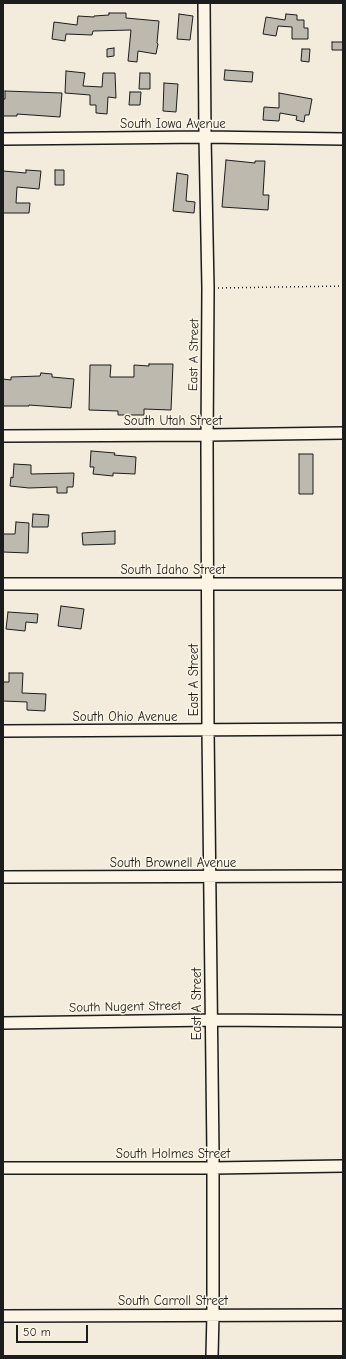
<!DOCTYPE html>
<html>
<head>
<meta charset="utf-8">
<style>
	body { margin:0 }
	#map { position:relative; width:346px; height:1359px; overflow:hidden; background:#f3ecdd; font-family:"Comic Neue",sans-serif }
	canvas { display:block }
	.frame { position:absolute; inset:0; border:4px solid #1c1c1c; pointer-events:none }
	.scale { position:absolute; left:16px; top:1325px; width:72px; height:18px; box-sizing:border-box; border:2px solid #1c1c1c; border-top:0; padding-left:5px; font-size:12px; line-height:14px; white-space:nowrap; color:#1c1c1c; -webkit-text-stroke:3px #fcf5e5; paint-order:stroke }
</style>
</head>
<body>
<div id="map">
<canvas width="346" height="1359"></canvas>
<div class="frame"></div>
<div class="scale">50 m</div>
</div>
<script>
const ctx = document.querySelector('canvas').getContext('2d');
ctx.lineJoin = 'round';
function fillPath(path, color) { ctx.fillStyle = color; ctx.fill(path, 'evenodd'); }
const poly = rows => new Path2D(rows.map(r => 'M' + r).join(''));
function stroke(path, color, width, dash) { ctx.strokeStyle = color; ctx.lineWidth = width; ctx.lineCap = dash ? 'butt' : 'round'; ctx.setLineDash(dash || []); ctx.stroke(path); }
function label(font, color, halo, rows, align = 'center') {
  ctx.font = font + ' "Comic Neue",sans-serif'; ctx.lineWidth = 3; ctx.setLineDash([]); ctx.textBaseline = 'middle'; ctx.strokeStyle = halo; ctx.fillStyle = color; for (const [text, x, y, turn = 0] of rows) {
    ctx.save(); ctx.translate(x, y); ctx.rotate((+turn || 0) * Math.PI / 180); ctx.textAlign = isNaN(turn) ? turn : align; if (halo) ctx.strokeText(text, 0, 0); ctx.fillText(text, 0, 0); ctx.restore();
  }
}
const building = poly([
	[109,13,126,13,126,18,159,21,157,43,158,44,156,54,138,51,137,62,128,61,131,30,93,31,92,35,66,34,65,41,52,39,54,22,77,25,78,16,94,17,94,16,109,15,109,13],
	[179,14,193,16,190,40,177,39,179,14],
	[286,14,297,15,297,20,304,20,304,28,308,28,308,39,292,39,292,27,278,26,276,36,263,34,266,17,285,20,286,14],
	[332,42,343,42,343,50,332,50,332,42],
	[114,48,114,56,107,57,107,49,114,48],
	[302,49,310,49,309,62,301,61,302,49],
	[225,70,253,72,252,82,224,80,225,70],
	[66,71,85,73,83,86,102,87,103,73,115,73,116,98,108,97,107,114,96,113,96,105,90,105,90,95,65,93,66,71],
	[140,73,150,73,150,89,139,89,140,73],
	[164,83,178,84,176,112,163,111,164,83],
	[5,91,62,93,60,117,17,114,17,116,3,116,3,99,5,99,5,91],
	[130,92,141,92,140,105,129,105,130,92],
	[279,93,312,99,309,115,305,115,304,122,296,120,297,116,280,113,279,121,263,120,264,107,279,108,279,93],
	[226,160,255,163,255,161,265,161,263,195,269,195,268,210,222,207,226,160],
	[26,170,41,171,39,189,17,187,16,203,30,203,29,213,3,213,3,171,26,173,26,170],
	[55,170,64,170,64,185,55,185,55,170],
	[177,173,188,175,186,201,195,202,194,213,173,211,177,173],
	[149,364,173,364,171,410,144,409,144,415,118,415,118,411,89,410,90,365,111,365,110,377,134,377,134,365,149,366,149,364],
	[41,373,52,374,52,377,74,379,71,408,29,405,29,406,3,406,3,379,11,380,11,377,40,376,41,373],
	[91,451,115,453,114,455,136,457,135,474,113,473,113,476,93,474,94,467,90,467,91,451],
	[299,454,313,454,313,494,299,494,299,454],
	[14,464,31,465,31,474,74,473,73,487,67,487,67,493,57,493,57,487,29,488,10,486,11,477,13,478,14,464],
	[33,514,49,515,48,527,32,527,33,514],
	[16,522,29,523,28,553,3,552,3,534,15,534,16,522],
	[115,531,115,544,83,545,82,533,115,531],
	[61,606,84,609,81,629,58,626,61,606],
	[8,612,38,614,37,623,26,622,25,631,6,629,8,612],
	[9,673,23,673,22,693,46,694,45,711,27,710,27,702,3,701,3,682,9,682,9,673]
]);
fillPath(building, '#beb9ae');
stroke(building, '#1c1c1c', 1);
const minor = poly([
	[204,3,205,137,208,288,207,447,208,730,213,1155,213,1314,212,1356],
	[3,139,205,137,343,139],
	[3,436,207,435,343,433],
	[3,584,343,584],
	[3,731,343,729],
	[3,877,343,876],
	[3,1023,212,1020,343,1021],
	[3,1168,213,1168,343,1166],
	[3,1316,343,1315]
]);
stroke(minor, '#1c1c1c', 14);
stroke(poly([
	[218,288,343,286]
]), '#1c1c1c', 1.5, [1, 3]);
stroke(minor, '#fcf5e5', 11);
label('13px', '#1c1c1c', '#fcf5e5', [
	["South Iowa Avenue",173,124],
	["East A Street",194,355,-89],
	["South Utah Street",173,421],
	["South Idaho Street",173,570],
	["East A Street",194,680,-90],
	["South Ohio Avenue",125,717],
	["South Brownell Avenue",173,863],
	["East A Street",197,1004,-90],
	["South Nugent Street",125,1007,-1],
	["South Holmes Street",173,1154],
	["South Carroll Street",173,1301]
]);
</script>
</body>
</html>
